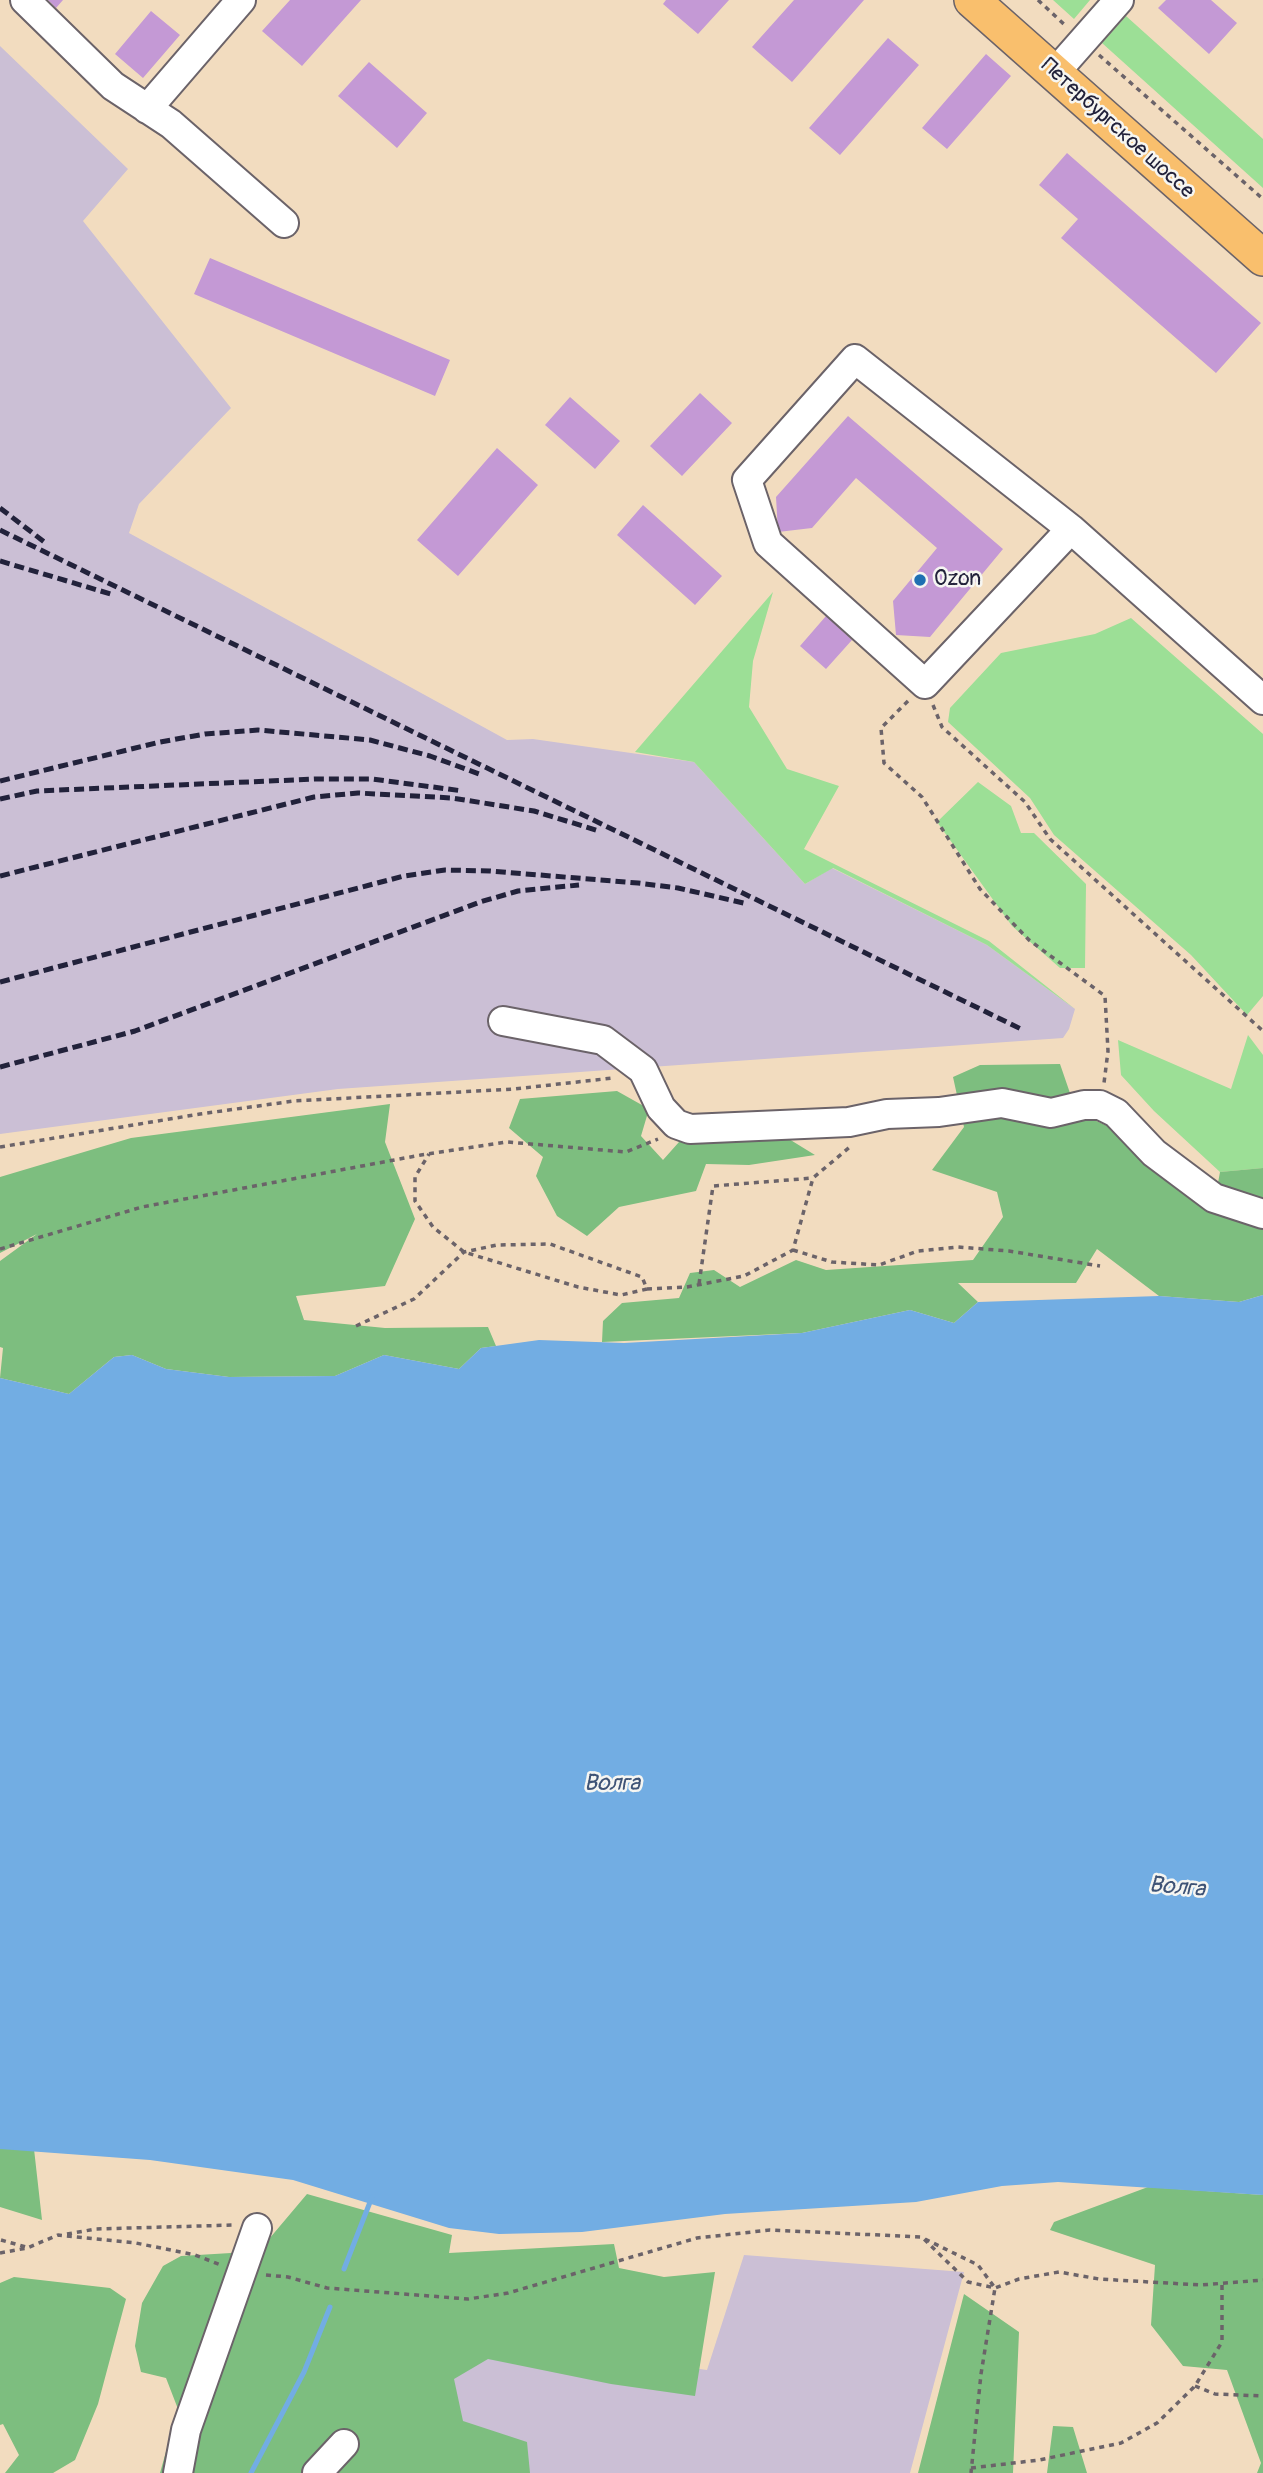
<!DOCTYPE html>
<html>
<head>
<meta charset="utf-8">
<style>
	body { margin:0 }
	canvas { display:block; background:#f2dcbf }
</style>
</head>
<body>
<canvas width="1263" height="2473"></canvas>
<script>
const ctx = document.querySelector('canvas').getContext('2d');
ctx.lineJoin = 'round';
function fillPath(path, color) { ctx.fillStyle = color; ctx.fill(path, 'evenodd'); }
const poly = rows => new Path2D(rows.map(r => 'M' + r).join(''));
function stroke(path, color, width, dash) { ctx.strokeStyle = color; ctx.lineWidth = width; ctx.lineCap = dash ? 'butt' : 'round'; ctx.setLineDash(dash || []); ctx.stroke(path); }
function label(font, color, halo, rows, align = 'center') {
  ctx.font = font + ' Pangolin,sans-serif'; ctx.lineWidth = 5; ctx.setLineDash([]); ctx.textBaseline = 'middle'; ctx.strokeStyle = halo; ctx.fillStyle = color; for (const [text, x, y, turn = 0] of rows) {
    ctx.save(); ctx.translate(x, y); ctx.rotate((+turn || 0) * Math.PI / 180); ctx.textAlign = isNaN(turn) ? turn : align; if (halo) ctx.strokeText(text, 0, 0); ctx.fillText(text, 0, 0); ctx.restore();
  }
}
fillPath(poly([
	[0,46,128,169,83,221,231,408,139,504,129,533,507,740,533,739,694,762,805,884,832,868,987,945,1075,1009,1069,1029,1063,1038,338,1089,0,1134],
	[744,2255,964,2272,910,2473,345,2473,391,2326,707,2370]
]), '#cbbfd5');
fillPath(poly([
	[1053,0,1090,0,1074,19],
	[1126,16,1263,139,1263,188,1102,43],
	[773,592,753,661,749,707,787,769,839,786,804,849,989,941,1075,1009,987,945,833,868,805,884,694,762,635,752],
	[1131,618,1263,734,1263,996,1247,1015,1191,955,1054,835,1030,798,948,722,950,708,1001,653,1095,634],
	[978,782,1011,806,1021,833,1034,833,1086,884,1085,968,1060,968,1012,926,937,822],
	[1248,1035,1263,1055,1263,1168,1220,1172,1154,1111,1121,1075,1118,1040,1231,1089]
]), '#9cdf96');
fillPath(poly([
	[1060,1064,1071,1096,1083,1115,1114,1129,1213,1210,1220,1172,1263,1168,1263,1295,1239,1302,1159,1296,1097,1249,1076,1283,958,1283,978,1302,954,1323,910,1310,802,1333,602,1342,603,1321,622,1303,679,1298,690,1273,714,1270,740,1287,796,1260,826,1270,973,1260,1003,1217,997,1192,932,1170,964,1127,953,1077,980,1065],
	[617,1091,649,1109,641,1136,663,1160,679,1142,727,1134,784,1136,815,1155,749,1165,706,1164,696,1191,619,1207,587,1236,557,1216,536,1176,543,1157,509,1128,520,1099],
	[390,1104,385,1142,415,1219,385,1286,296,1296,304,1320,385,1328,488,1327,496,1346,481,1348,459,1369,384,1355,335,1376,229,1377,166,1369,132,1355,114,1357,69,1394,0,1378,3,1348,0,1347,0,1261,37,1234,0,1253,0,1177,131,1138],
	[0,2149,34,2149,42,2220,0,2207],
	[1148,2187,1263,2195,1263,2473,1257,2473,1261,2463,1227,2370,1183,2366,1151,2325,1155,2265,1050,2230,1054,2222],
	[307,2194,452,2235,449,2253,614,2244,619,2268,664,2277,715,2272,695,2396,611,2384,488,2359,454,2379,463,2421,527,2442,530,2473,160,2473,178,2409,166,2378,141,2372,135,2346,142,2303,163,2266,181,2256,231,2253,269,2239],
	[14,2277,110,2288,126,2299,98,2404,75,2460,53,2473,5,2473,19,2455,3,2424,0,2425,0,2283],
	[964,2294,1019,2332,1013,2473,918,2473],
	[1053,2426,1073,2427,1087,2473,1047,2473]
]), '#7dbe7f');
fillPath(poly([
	[1263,1295,1263,2195,1058,2182,1002,2186,916,2202,725,2214,582,2232,499,2234,449,2228,293,2180,150,2160,0,2149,0,1378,69,1394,114,1357,132,1355,166,1369,229,1377,335,1376,384,1355,459,1369,481,1348,539,1340,624,1343,802,1333,910,1310,954,1323,978,1302,1159,1296,1239,1302]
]), '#72ade3');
stroke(poly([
	[344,2269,372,2197],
	[251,2473,304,2372,330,2307]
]), '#72ade3', 5);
fillPath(poly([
	[48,0,63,0,56,8],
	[290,0,361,0,302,66,262,31],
	[666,0,729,0,698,34,663,4],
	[794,0,864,0,792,82,752,47],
	[1166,0,1211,0,1237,23,1209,54,1158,8],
	[151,11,180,35,143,78,115,54],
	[888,38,919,65,840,155,809,128],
	[986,54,1011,76,947,149,922,128],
	[369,62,427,113,397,148,338,96],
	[1067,153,1261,323,1216,373,1061,238,1078,219,1039,185],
	[210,258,450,360,435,396,194,294],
	[700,393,732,423,682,476,650,446],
	[570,397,620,441,595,469,545,425],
	[848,416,1003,549,930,637,896,635,893,601,937,548,856,478,812,528,778,532,776,497],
	[497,448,538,485,458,576,417,540],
	[643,505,722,576,695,605,617,535],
	[826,616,852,640,826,669,800,646]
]), '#c499d5');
const minor = poly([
	[25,0,113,86,171,124,284,223],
	[1067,59,1119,0],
	[147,109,241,0],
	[1071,529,925,684,768,543,747,480,855,359,1071,529,1263,700],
	[503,1021,603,1040,643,1070,661,1108,676,1124,690,1129,849,1122,887,1114,939,1112,1002,1103,1051,1113,1084,1105,1100,1105,1116,1113,1154,1153,1214,1198,1263,1214],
	[178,2473,186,2430,257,2228],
	[317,2473,344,2444]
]);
const major = poly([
	[972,0,1263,258]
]);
stroke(minor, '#6b6369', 32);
stroke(major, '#6b6369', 38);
stroke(poly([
	[1038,0,1067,27],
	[1099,55,1263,199],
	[908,701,881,728,884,763,922,797,980,889,1029,940,1105,996,1108,1051,1104,1083],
	[933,705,942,727,1025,802,1050,839,1263,1031],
	[0,1147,200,1114,294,1101,514,1089,613,1078],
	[0,1249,142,1207,421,1155,507,1142,626,1152,658,1139],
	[793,1250,832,1262,879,1265,918,1251,958,1247,1009,1251,1100,1266],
	[699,1284,713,1186,813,1178],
	[647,1289,687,1287,744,1276,793,1250,813,1178,851,1146],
	[356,1326,414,1299,464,1252,497,1245,550,1244,642,1277,647,1289,621,1295,578,1287,464,1252,433,1227,415,1201,415,1177,429,1154],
	[67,2234,96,2229,234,2225],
	[925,2239,978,2265,995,2288,981,2374,971,2473],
	[1,2240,26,2247],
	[0,2253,27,2248,58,2235,136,2243,195,2255,221,2265],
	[266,2275,288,2277,327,2288,468,2299,508,2293,697,2238,770,2230,922,2237,968,2282,995,2288,1019,2279,1059,2272,1099,2279,1201,2285,1263,2280],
	[1195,2386,1215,2394,1263,2396],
	[971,2468,1039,2460,1121,2443,1157,2423,1195,2386,1222,2342,1222,2283]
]), '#6b6369', 3.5, [5, 5]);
stroke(minor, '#fff', 28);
stroke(major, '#f9bf6d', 35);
stroke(poly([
	[0,508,47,544],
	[0,530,1021,1029],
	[0,561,114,595],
	[0,781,160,742,205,734,258,730,370,740,430,756,482,775],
	[0,799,37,791,316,779,372,779,463,791],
	[0,876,314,797,358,793,452,798,534,811,599,831],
	[0,982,404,876,445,870,490,871,638,883,678,888,748,904],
	[0,1067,135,1031,480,902,518,891,579,885]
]), '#22223b', 5, [10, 5]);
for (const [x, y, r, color] of [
	[920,580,7,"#1f6fb2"]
]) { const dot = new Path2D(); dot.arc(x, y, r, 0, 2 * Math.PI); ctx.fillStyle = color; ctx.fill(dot); stroke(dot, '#f6f6f2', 2.5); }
label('21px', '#22223b', '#f6f6f2', [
	["Петербургское шоссе",1117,129,42]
]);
label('21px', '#22223b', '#f6f6f2', [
	["Ozon",934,580]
], 'left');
label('italic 23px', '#3e5376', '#f6f6f2', [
	["Волга",612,1784],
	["Волга",1177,1888,5]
]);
</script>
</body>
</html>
